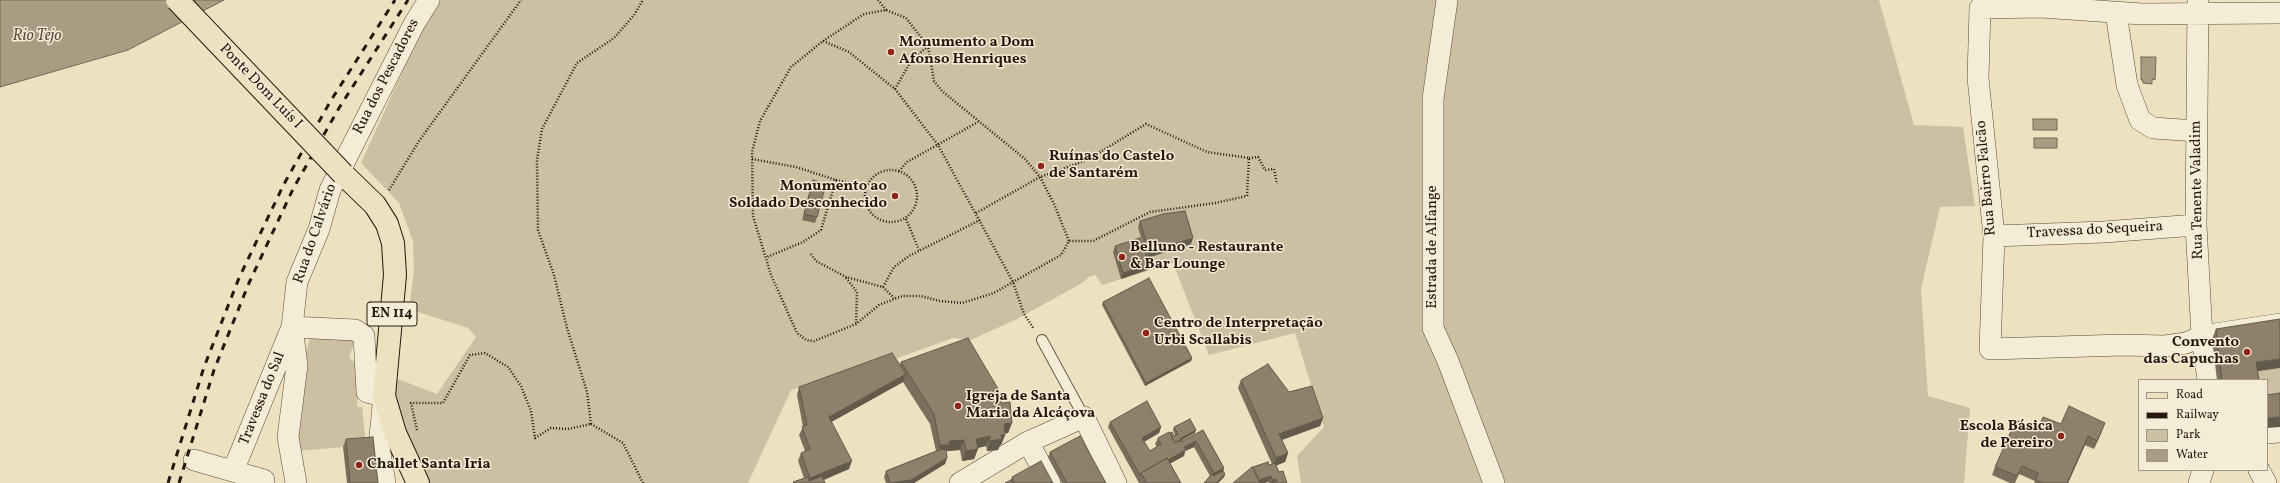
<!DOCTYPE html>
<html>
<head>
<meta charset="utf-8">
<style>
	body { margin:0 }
	#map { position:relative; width:2280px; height:483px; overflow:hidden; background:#ede1c0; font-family:Vollkorn,serif }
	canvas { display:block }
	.legend { position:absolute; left:2138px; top:379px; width:130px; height:92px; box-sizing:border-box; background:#f3ecd6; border:1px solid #a29786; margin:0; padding:5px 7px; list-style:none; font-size:12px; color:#28170e }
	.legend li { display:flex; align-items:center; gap:8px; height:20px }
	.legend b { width:20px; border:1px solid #a29786 }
</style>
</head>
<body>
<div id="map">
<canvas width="2280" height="483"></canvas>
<ul class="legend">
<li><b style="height:5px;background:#ede1c0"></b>Road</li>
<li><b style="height:5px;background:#28170e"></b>Railway</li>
<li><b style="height:11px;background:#ccbfa2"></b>Park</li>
<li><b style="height:11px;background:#aa9c83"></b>Water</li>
</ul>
</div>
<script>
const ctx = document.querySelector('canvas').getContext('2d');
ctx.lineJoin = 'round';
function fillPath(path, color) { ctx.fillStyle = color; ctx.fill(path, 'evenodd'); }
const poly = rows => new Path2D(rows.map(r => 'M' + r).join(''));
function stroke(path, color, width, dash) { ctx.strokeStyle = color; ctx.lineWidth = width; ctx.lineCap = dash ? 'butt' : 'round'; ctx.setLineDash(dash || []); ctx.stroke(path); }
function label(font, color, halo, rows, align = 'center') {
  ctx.font = font + ' Vollkorn,serif'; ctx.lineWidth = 3; ctx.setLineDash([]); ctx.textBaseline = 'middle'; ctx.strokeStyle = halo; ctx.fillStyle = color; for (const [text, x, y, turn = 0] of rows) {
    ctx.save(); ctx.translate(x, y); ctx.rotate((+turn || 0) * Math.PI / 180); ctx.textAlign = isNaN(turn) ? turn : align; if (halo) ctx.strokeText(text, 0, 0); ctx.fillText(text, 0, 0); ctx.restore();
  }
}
fillPath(poly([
	[435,0,1879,0,1914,125,1963,127,1975,206,1940,207,1921,289,1928,396,1970,408,1964,483,1301,483,1297,456,1324,427,1295,333,1209,355,1173,263,1102,285,1095,275,1089,277,1082,283,1017,319,971,340,953,338,889,361,791,390,748,483,425,483,395,414,395,378,437,394,476,337,468,328,409,309,414,272,413,241,399,203,361,163],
	[312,332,351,338,354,343,349,357,360,368,357,407,362,407,366,445,297,451,299,374],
	[2280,368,2280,403,2267,405,2267,380,2254,380,2253,372]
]), '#ccbfa2');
const water = poly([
	[0,0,224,0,128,50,0,87,0,0],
	[2141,57,2156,57,2155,80,2152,79,2152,84,2143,83,2143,80,2141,80,2141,57],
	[2033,119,2057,119,2057,130,2033,130,2033,119],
	[2034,138,2057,138,2057,148,2034,148,2034,138]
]);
fillPath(water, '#aa9c83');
stroke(water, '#766754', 1);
const lane = poly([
	[1042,340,1084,417]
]);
const street = poly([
	[1447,0,1433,99,1433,328,1448,361,1494,483],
	[2198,1,2196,225,2202,336,2208,380],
	[2116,13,2127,85,2140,120,2153,128,2197,131],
	[2280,13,2142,14,2041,7,1980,8,1978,78,1994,236,1990,349,2123,345,2165,346,2186,343,2202,336,2280,324],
	[1994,236,2104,232,2196,225],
	[2267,433,2280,432],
	[1028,442,1050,483],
	[194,460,264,480,262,483],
	[2259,470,2266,483],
	[233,471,292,327,355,330,364,336,367,392,384,396,379,447,385,483],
	[296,483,288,437,297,365,292,327,297,282,319,229,330,190,414,24,429,0],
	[960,483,1028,442,1084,417,1116,483],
	[2199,483,2203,470]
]);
const primary = poly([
	[343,174,375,205,387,224,393,243,395,275,384,396,395,433,418,483]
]);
stroke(lane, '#594a3a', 12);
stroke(street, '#594a3a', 22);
stroke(primary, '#28170e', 24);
stroke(poly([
	[878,0,886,10],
	[823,41,864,14,886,10,906,18,928,46],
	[895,89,911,61,928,46,934,81,942,91,1025,159,1040,177,1054,204,1069,241,1061,255,1013,282,994,293,962,303,940,301,921,296,902,296,879,305,856,324,814,341,806,340,797,333,771,275,753,216,752,152,760,121,791,67,823,41,849,52,895,89,938,145,1013,282,1024,314,1034,329],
	[1249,158,1258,157,1265,170,1274,169,1277,184],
	[752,159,796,167,836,180,821,230,803,242,767,257],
	'865 196a26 26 0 1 1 52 0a26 26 0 1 1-52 0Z',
	[899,171,907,162,978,122],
	[836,180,867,187],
	[389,190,419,141,521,0],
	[976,213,1040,177,1087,160,1146,124,1207,152,1249,158,1247,196,1215,203,1150,212,1093,241,1069,241],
	[906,219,919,250],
	[811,254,816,261,846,277,883,287,894,267,909,256,980,220],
	[846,278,857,292,856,323],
	[883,287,894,298],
	[591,424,587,392,567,328,554,275,538,230,537,160,542,129,577,63,614,38,634,15,643,0],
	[591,424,623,443,643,483],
	[417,430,411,403,443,403,470,355,485,353,508,367,521,386,531,411,535,438,551,428,568,429,591,424]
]), '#28170e', 2.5, [1, 2]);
stroke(lane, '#f3ecd6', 10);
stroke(street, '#f3ecd6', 21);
stroke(primary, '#ede1c0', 22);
stroke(poly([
	[168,483,204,367,239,278,284,184,330,102,395,0],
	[179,483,214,370,249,283,293,189,339,108,408,0]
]), '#28170e', 3, [7, 7]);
const primaryBridge = poly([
	[177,0,343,174]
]);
stroke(primaryBridge, '#28170e', 24, []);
stroke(primaryBridge, '#ede1c0', 22);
fillPath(poly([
	[813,180,817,217,815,223,802,220],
	[1140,221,1191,244,1147,258,1149,265,1147,270,1121,279,1113,252,1115,246,1146,255,1138,227],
	[1103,302,1192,358,1191,361,1145,386,1102,305],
	[2216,329,2257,371,2259,380,2217,380,2212,339],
	[901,362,1002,403,1012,423,1008,433,1004,433,1005,435,1001,445,1000,445,998,450,987,451,986,446,978,448,974,459,962,461,960,450,946,451,947,458,945,464,914,483,886,483,884,477,886,471,936,451,930,424,903,382,831,422,849,469,824,480,825,483,793,483,793,482,804,478,798,461,801,453,805,451,799,435,803,427,797,395,799,387,900,364],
	[1241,380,1289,392,1323,418,1320,426,1282,440,1288,453,1285,462,1276,465,1279,472,1287,483,1269,483,1268,482,1253,468,1272,464,1238,388],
	[1110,422,1161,427,1159,433,1144,442,1150,451,1157,447,1155,444,1158,438,1170,433,1174,436,1175,435,1173,430,1174,427,1195,433,1181,440,1181,442,1203,430,1224,468,1223,471,1225,474,1224,477,1218,483,1204,483,1210,476,1194,447,1185,451,1184,456,1170,463,1181,483,1139,483,1108,427],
	[2061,424,2102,431,2094,449,2085,445,2068,483,2034,483,2035,481,2019,474,2015,483,2010,483,1992,475,1995,467,2038,429],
	[346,439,378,483,347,483,343,447],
	[1050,452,1106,483,1062,483,1048,457],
	[1012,477,1053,483,1005,483,1011,480]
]), '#7a6e5c');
fillPath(poly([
	[1193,238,1191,244,1147,258,1149,252],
	[1149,265,1147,270,1121,279,1123,273],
	[1192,358,1191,361,1145,386,1146,383],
	[2280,359,2280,368,2253,372,2256,362],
	[906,374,903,382,826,425,829,417],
	[2280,417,2280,427,2267,428,2267,418],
	[1323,418,1320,426,1276,442,1279,434],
	[1012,423,1008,433,1000,434,1004,424],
	[2105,423,2102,431,2094,449,2097,441],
	[1161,427,1159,433,1140,444,1142,438],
	[1196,430,1195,433,1179,442,1180,439],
	[1001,435,1005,435,1001,445,1000,445,998,450,987,451,990,441],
	[990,436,986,446,972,449,976,439],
	[2088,436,2085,445,2068,483,2067,483],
	[964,440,960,450,946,451,937,456,940,445,950,441],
	[1196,441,1194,447,1185,451,1184,456,1144,478,1184,447],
	[978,449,974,459,962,461,966,451],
	[1288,453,1285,462,1273,467,1276,458],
	[947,458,945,464,914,483,893,483],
	[852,461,849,469,815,483,808,483,810,478],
	[1224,468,1222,474,1212,479,1214,473],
	[1225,474,1224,477,1218,483,1216,483],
	[1271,476,1268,482,1265,483,1257,483,1258,480],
	[1276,479,1274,483,1271,483,1272,480]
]), '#635a4b');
const building = poly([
	[813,180,826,184,817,217,804,214,813,180],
	[1185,211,1193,238,1149,252,1140,221,1163,214,1185,211],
	[1140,238,1149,265,1123,273,1115,246,1140,238],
	[1149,278,1192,358,1146,383,1103,302,1149,278],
	[2280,319,2280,359,2256,362,2259,380,2222,380,2216,329,2280,319],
	[968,338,1000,392,1002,403,1010,402,1012,423,1004,424,1005,435,1001,435,1002,439,990,441,990,436,976,439,978,449,966,451,964,440,950,441,948,445,940,445,934,414,901,362,968,338],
	[892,353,906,374,829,417,852,461,810,478,801,453,810,449,802,427,807,425,799,387,892,353],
	[1268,364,1289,392,1312,386,1323,418,1279,434,1288,453,1276,458,1241,380,1268,364],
	[2280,393,2280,417,2267,418,2267,395,2280,393],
	[1147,401,1161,427,1142,438,1150,451,1161,444,1158,438,1169,432,1175,443,1180,440,1181,442,1203,430,1224,468,1214,473,1196,441,1184,447,1186,450,1168,460,1167,458,1141,473,1140,475,1110,422,1147,401],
	[2069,406,2105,423,2097,441,2088,436,2067,483,2043,483,2036,480,2038,473,2022,466,2017,476,1995,467,2016,420,2038,429,2043,417,2061,424,2069,406],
	[1190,419,1196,430,1180,439,1182,441,1181,442,1180,440,1175,443,1170,433,1172,432,1174,436,1178,434,1174,427,1190,419],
	[1080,436,1106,483,1067,483,1050,452,1080,436],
	[373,437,378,483,350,483,346,439,373,437],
	[946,449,947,458,911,480,890,483,886,471,939,450,946,449],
	[1167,458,1181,483,1147,483,1141,473,1167,458],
	[1041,461,1053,483,1015,483,1012,477,1041,461],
	[1268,462,1269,465,1275,463,1279,472,1283,471,1287,483,1277,483,1276,479,1272,480,1271,476,1259,480,1253,467,1268,462],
	[1252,467,1260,483,1233,483,1252,467],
	[1223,471,1225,474,1216,483,1204,483,1212,474,1213,476,1223,471],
	[822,476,825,483,794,483,793,482,808,477,809,481,822,476],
	[1011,480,1013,483,1005,483,1011,480]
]);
fillPath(building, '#8e806b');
stroke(building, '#635a4b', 1);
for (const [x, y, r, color] of [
	[891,52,4,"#8f2418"],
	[1041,166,4,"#8f2418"],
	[895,196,4,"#8f2418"],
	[1122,257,4,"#8f2418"],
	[1146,333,4,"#8f2418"],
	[2247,352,4,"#8f2418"],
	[958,406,4,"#8f2418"],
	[2061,436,4,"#8f2418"],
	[359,465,4,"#8f2418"]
]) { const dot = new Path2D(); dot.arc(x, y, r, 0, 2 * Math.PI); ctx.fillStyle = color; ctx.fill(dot); stroke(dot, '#f3ecd6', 1.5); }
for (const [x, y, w] of [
	[392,314,50]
]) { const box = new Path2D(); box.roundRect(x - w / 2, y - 12, w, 24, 3); ctx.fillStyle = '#f3ecd6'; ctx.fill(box); stroke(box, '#28170e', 1); }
label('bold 14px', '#28170e', null, [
	["EN 114",392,314]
]);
label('bold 15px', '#28170e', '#f3ecd6', [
	["Monumento a Dom",899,43],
	["Afonso Henriques",899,60],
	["Ruínas do Castelo",1049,157],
	["de Santarém",1049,174],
	["Monumento ao",887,187,"right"],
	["Soldado Desconhecido",887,204,"right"],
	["Belluno - Restaurante",1130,248],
	["& Bar Lounge",1130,265],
	["Centro de Interpretação",1154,324],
	["Urbi Scallabis",1154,341],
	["Convento",2239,343,"right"],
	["das Capuchas",2239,360,"right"],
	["Igreja de Santa",966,397],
	["Maria da Alcáçova",966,414],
	["Escola Básica",2053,427,"right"],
	["de Pereiro",2053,444,"right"],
	["Challet Santa Iria",367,465]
], 'left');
label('15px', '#28170e', '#f3ecd6', [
	["Rua dos Pescadores",387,77,-63],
	["Ponte Dom Luís I",260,87,46],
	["Rua Bairro Falcão",1987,178,-95],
	["Rua Tenente Valadim",2198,190,-91],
	["Travessa do Sequeira",2095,231,-3],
	["Rua do Calvário",316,234,-71],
	["Estrada de Alfange",1433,247,-90],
	["Travessa do Sal",263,399,-68]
]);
label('italic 16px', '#5c4c3d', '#f3ecd6', [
	["Rio Tejo",37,37]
]);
</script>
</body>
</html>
